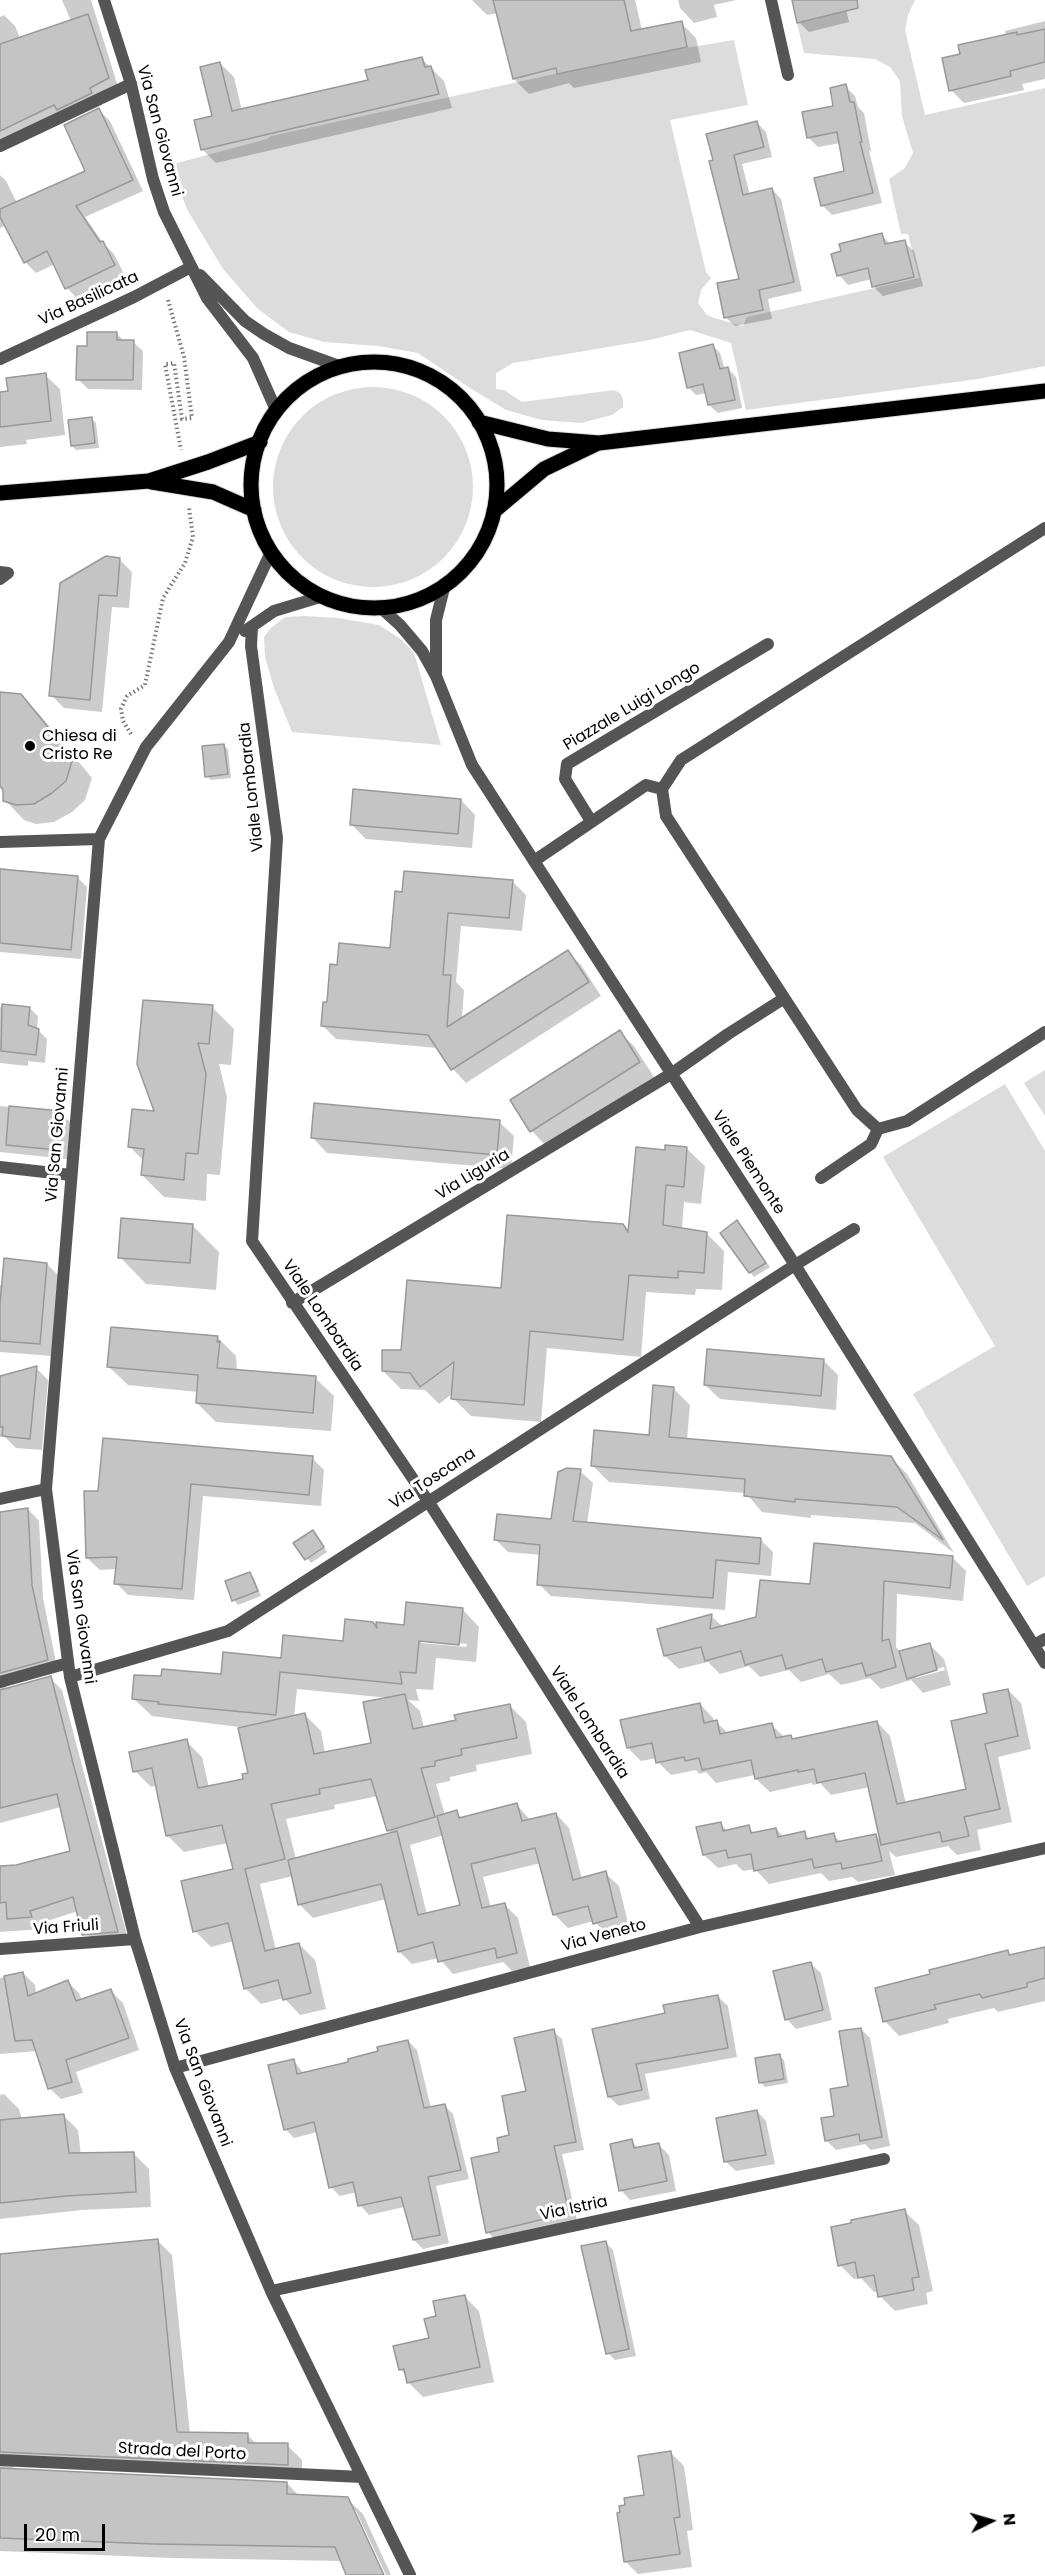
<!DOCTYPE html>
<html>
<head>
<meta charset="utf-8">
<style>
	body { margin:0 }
	#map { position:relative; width:1045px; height:2575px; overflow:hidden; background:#fff; font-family:Poppins,sans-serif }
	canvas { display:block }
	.north { position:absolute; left:961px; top:2491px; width:60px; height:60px; -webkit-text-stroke:4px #fff; paint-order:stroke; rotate:85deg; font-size:16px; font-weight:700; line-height:24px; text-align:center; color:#000 }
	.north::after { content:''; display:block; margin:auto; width:21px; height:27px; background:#000; clip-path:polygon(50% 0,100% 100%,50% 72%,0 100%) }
	.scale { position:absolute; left:24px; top:2524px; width:81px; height:27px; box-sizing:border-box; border:3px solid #000; border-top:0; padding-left:8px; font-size:18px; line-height:21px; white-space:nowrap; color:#000; -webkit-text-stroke:4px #fff; paint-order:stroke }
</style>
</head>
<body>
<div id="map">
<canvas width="1045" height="2575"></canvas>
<div class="north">N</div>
<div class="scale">20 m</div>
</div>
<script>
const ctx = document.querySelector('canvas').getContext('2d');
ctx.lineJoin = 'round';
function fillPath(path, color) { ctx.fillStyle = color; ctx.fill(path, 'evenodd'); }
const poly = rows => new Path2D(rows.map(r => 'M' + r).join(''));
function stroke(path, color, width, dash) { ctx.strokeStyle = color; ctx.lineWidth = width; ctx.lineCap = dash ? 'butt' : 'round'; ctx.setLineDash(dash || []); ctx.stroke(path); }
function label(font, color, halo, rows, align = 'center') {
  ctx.font = font + ' Poppins,sans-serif'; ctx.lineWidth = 6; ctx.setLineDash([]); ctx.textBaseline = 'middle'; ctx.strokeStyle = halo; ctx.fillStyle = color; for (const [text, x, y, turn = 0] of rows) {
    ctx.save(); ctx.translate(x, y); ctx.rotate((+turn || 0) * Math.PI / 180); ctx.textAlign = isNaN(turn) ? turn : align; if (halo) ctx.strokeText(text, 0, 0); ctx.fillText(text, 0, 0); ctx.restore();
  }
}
fillPath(poly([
	[837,0,915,0,908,15,905,30,925,115,1045,88,1045,366,978,379,746,410,731,343,690,330,650,340,513,363,496,373,496,389,504,390,522,402,614,390,620,393,623,399,623,407,612,415,581,423,542,420,506,410,470,388,418,353,378,346,324,342,289,332,258,309,223,269,188,211,173,175,177,163,267,139,271,136,637,56,734,40,748,105,670,120,706,272,711,278,701,290,698,303,707,315,714,318,743,326,747,317,919,278,908,234,901,234,889,179,905,168,913,153,902,116,900,81,890,67,875,59,804,53,797,23,840,12],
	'273 487a100 100 0 1 1 200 0a100 100 0 1 1-200 0Z',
	[305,616,338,618,379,625,402,640,414,653,441,745,292,732,274,688,265,657,264,637,271,628,285,617],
	[1045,1070,1045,1116,1024,1083],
	[1005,1084,1045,1151,1045,1576,1027,1586,913,1394,995,1346,883,1157]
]), '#dcdcdc');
fillPath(poly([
	[62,0,91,0,119,90,100,99,102,105,69,120,65,116,0,144,0,17,4,15,15,26,20,38,71,21],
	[472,0,635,0,642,30,681,23,696,38,701,62,574,88,569,83,529,94,514,79,498,13,487,15],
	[678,0,736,0,714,5,717,17,694,23,680,8],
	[794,0,844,0,849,22,809,32,799,22],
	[1045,21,1045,79,1022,84,1024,90,964,103,951,90,962,55,1006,36,1005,31],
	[422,59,444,81,452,108,216,163,202,149,213,117,220,63,234,77,242,111,369,81],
	[845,86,855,96,858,107,864,113,871,151,869,151,882,203,832,215,822,205,846,172,841,143,818,147,808,137,835,107],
	[99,110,110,121,143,191,85,217,103,243,114,254,125,276,78,299,67,288,55,264,36,273,25,262,6,225,0,228,0,175,6,181,17,203,87,172],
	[757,123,766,132,772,157,742,164,750,195,772,189,781,199,802,291,768,299,772,319,735,326,725,317,741,280,711,162],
	[882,235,891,245,904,242,914,251,923,286,883,296,873,286,872,279,848,285,839,275],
	[117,334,124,341,133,342,143,351,142,390,88,389,78,379,88,347],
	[712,345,720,353,725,370,728,369,736,377,742,408,718,413,709,405,707,393,696,395,688,387],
	[45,375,60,389,65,435,26,440,27,444,0,447,0,393,9,392],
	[92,419,96,423,99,448,76,450,72,446],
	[119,559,132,572,129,608,112,607,102,712,64,708,51,695,61,584],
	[0,693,20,695,40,715,92,778,85,800,72,812,54,822,36,824,24,820,5,800,5,789,0,784],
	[224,745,228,750,231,778,211,780,207,776],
	[461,800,475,815,472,848,366,839,351,824],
	[0,868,77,877,87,887,81,959,0,952],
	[513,882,526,895,522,931,461,926,456,982,464,990,462,1019,568,952,581,965,601,996,466,1083,453,1069,438,1048,336,1039,322,1025,339,966,392,949,397,893],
	[0,1007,29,1008,38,1016,37,1029,47,1039,45,1063,28,1061,28,1066,0,1063],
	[212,1007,234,1029,231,1065,219,1064,227,1097,220,1175,207,1174,206,1201,164,1197,142,1175,144,1161,130,1147,157,1113],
	[619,1032,634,1046,654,1077,546,1146,532,1131,512,1100],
	[0,1106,60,1112,70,1122,67,1159,0,1152],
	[499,1122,514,1136,511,1169,327,1153,313,1138],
	[687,1149,705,1166,701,1204,684,1202,682,1229,706,1233,724,1251,722,1290,696,1289,695,1295,646,1292,641,1357,547,1348,541,1422,471,1416,453,1398,453,1393,439,1404,425,1390,401,1389,383,1371,402,1351,502,1290,622,1226,629,1233,666,1151],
	[192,1225,219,1252,216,1290,146,1284,120,1257],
	[741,1227,770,1267,754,1277,750,1272],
	[47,1264,59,1276,52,1356,0,1352,0,1285],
	[217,1337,236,1356,237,1371,315,1378,334,1396,331,1431,216,1422,197,1403,198,1392,128,1385,109,1367],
	[824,1361,838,1375,836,1410,720,1399,705,1385],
	[36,1368,48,1380,42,1450,16,1448,4,1436,0,1437,0,1377],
	[673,1388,690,1405,687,1440,890,1457,907,1474,954,1553,915,1523,811,1515,811,1518,762,1512,746,1493,609,1482,592,1465,650,1437],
	[312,1458,324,1470,321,1506,203,1496,194,1600,128,1595,116,1583,117,1569,100,1570,87,1558,99,1493],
	[580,1471,593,1483,587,1524,761,1540,773,1552,771,1576,728,1572,725,1610,551,1596,539,1584,541,1555,508,1552,496,1540,552,1521],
	[28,1509,39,1521,43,1598,58,1672,9,1685,1,1691,50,1678,62,1690,128,1939,94,1941,83,1930,78,1911,41,1923,43,1929,0,1932,0,1867,16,1866,72,1852,61,1807,0,1823,0,1514],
	[317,1537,327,1552,311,1563,296,1544],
	[952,1557,966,1571,963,1601,897,1594,896,1647,900,1652,929,1644,944,1659,951,1685,923,1693,911,1680,881,1689,870,1678,841,1685,829,1674,801,1682,789,1670,760,1677,749,1666,720,1674,708,1662,679,1669,665,1656,711,1616,723,1627,757,1618,812,1586],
	[944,1667,945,1670,916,1678,916,1675],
	[249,1573,254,1578,261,1596,238,1605,234,1600],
	[462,1609,479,1627,476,1662,436,1658,433,1690,416,1689,419,1701,408,1700,420,1711,424,1728,458,1722,510,1706,526,1722,532,1754,476,1765,477,1771,450,1777,450,1781,436,1784,445,1815,456,1812,463,1819,517,1805,531,1821,556,1814,569,1828,582,1879,605,1873,619,1886,630,1931,608,1936,594,1921,568,1928,554,1914,541,1863,483,1877,491,1908,504,1904,518,1918,530,1967,512,1971,503,1962,453,1974,439,1958,412,1964,399,1951,386,1899,313,1918,299,1904,293,1876,260,1884,276,1950,299,1944,315,1960,326,2009,300,2015,284,1998,261,2004,245,1988,234,1941,211,1947,195,1931,235,1870,228,1843,184,1852,168,1836,158,1785,151,1787,135,1771,186,1741,202,1757,209,1788,244,1781,249,1774,239,1727,152,1716,134,1699,344,1642,379,1630,405,1626],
	[421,1640,467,1644,466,1647,421,1643],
	[297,1689,389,1698,373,1744,325,1753,321,1731,305,1715,294,1717],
	[378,1796,388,1830,391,1834,296,1859,286,1819,335,1809,334,1805],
	[444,1835,462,1906,427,1915,410,1845],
	[1008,1690,1021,1703,1031,1749,998,1757,1012,1822,977,1830,981,1850,957,1855,948,1846,896,1857,889,1851,895,1875,858,1882,852,1877,829,1881,821,1873,769,1884,755,1869,743,1871,736,1864,718,1868,704,1855,720,1824,728,1831,748,1827,755,1834,776,1829,784,1837,804,1833,811,1840,833,1835,841,1842,875,1835,882,1842,870,1787,831,1795,820,1783,813,1785,811,1783,770,1792,756,1779,755,1775,716,1783,706,1772,699,1774,696,1770,671,1775,658,1762,657,1758,641,1761,628,1748,700,1704,713,1718,714,1722,716,1722,729,1734,772,1725,785,1738,791,1736,794,1740,877,1722,890,1736,906,1804,968,1790,989,1714],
	[1045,1948,1045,2001,998,2012,994,2008,948,2019,949,2023,899,2036,885,2021,932,1976,1008,1952,1012,1956],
	[811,1964,821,1973,832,2020,796,2029,787,2019],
	[23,1973,35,1985,36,1994,68,1982,79,1993,82,2001,111,1991,123,2003,139,2050,76,2072,83,2093,61,2099,49,2088,38,2051,0,2054,0,1978],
	[718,1997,728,2006,737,2057,645,2074,650,2099,619,2106,609,2097,667,2014],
	[861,2029,870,2038,890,2146,871,2150,865,2144,836,2150,827,2141,850,2087],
	[553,2031,562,2039,584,2150,562,2154,577,2221,496,2241,488,2232,501,2154,511,2136],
	[408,2041,417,2050,431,2108,444,2105,453,2114,469,2179,436,2186,449,2243,423,2249,414,2240,404,2207,369,2215,360,2205,357,2192,340,2196,331,2187,318,2132,294,2138,285,2129,294,2061,304,2074,350,2063],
	[779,2056,784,2060,788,2083,765,2087,761,2083,757,2060],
	[4,2094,19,2109,22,2119,63,2115,78,2130,81,2155,134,2154,149,2169,151,2207,82,2210,0,2219,0,2095],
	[757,2111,766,2121,775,2164,736,2171,726,2162],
	[631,2141,639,2149,659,2145,669,2155,676,2191,630,2200,621,2190],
	[904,2211,919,2225,933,2291,926,2293,928,2304,895,2311,880,2296,879,2291,874,2292,861,2278,854,2279,840,2265],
	[158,2241,172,2255,190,2434,247,2435,257,2444,287,2445,302,2460,302,2479,16,2466,8,2470,287,2483,300,2497,347,2499,363,2514,391,2575,386,2575,356,2511,353,2511,383,2575,347,2575,342,2561,171,2558,0,2551,0,2256],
	[606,2243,613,2250,636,2356,615,2360,608,2353],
	[464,2296,479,2311,494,2382,423,2397,408,2382,407,2376,400,2369,431,2340,438,2317],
	[671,2453,684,2466,693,2530,687,2531,692,2567,638,2574,625,2561,645,2497]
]), '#0003');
const building = poly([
	[493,0,624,0,631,31,682,21,687,47,557,74,556,68,513,79,493,0],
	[792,0,857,0,858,8,797,23,792,0],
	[88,14,109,78,90,88,92,93,57,110,54,105,0,131,0,44,88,14],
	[1045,29,1045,62,1010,71,1011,76,949,91,942,58,960,54,958,45,1017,32,1017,35,1045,29],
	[422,57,425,67,431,66,439,94,201,150,194,120,212,116,200,67,220,62,232,111,368,80,365,70,422,57],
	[846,84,850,102,854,102,862,142,860,142,873,193,821,206,814,178,844,171,837,132,807,138,802,112,833,106,830,88,846,84],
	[99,108,133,180,76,206,100,242,103,241,115,265,65,289,47,251,24,263,0,217,0,209,85,171,64,125,99,108],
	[757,121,764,147,734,155,743,195,772,188,794,282,759,290,763,310,724,318,717,283,739,279,709,161,713,160,706,134,757,121],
	[882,233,885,244,905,240,914,277,872,287,868,268,837,276,831,254,841,251,839,244,882,233],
	[87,332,117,332,117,340,134,340,133,380,76,380,77,346,87,346,87,332],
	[713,344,720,369,728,367,735,400,708,405,703,384,687,388,679,353,713,344],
	[46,373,51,421,0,427,0,392,8,391,6,378,46,373],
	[92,417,95,443,71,446,68,420,92,417],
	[106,556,120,558,117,596,99,595,90,700,49,696,60,583,106,556],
	[0,692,21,694,73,758,66,781,52,793,34,804,16,805,3,801,3,790,0,786,0,692],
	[224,744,228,774,205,777,202,746,224,744],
	[353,789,461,799,458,834,350,825,353,789],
	[0,869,78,876,71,950,0,943,0,869],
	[404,871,513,880,509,918,448,913,443,975,451,975,447,1027,568,950,589,982,451,1070,428,1035,321,1026,323,1002,327,1002,330,964,337,965,339,943,390,948,395,891,402,892,404,871],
	[143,1000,213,1005,209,1044,198,1043,206,1074,198,1154,186,1153,184,1180,141,1175,144,1149,128,1147,132,1109,154,1111,137,1064,143,1000],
	[2,1004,30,1007,28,1025,39,1029,36,1055,1,1051,2,1004],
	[620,1030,640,1062,530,1132,510,1100,620,1030],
	[314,1103,500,1120,497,1155,311,1138,314,1103],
	[9,1106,61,1111,57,1150,6,1145,9,1106],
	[665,1145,687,1147,684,1187,666,1185,663,1225,707,1232,704,1273,678,1271,678,1278,629,1275,623,1340,530,1331,524,1405,451,1399,454,1362,420,1387,410,1373,382,1371,382,1350,401,1350,407,1280,501,1288,507,1215,623,1224,628,1232,636,1147,665,1150,665,1145],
	[121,1218,193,1224,190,1263,118,1258,121,1218],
	[737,1220,766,1263,749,1273,720,1233,737,1220],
	[4,1258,47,1263,40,1344,0,1341,0,1304,4,1258],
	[111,1327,218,1336,217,1342,220,1341,217,1368,316,1376,313,1413,196,1403,198,1375,107,1367,111,1327],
	[707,1349,824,1359,821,1396,704,1385,707,1349],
	[37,1366,30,1439,2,1436,3,1427,0,1427,0,1376,37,1366],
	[653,1385,674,1387,669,1437,891,1456,943,1540,897,1507,795,1499,795,1502,744,1496,745,1479,591,1466,594,1430,649,1435,653,1385],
	[103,1438,313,1456,309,1495,191,1484,182,1589,114,1584,117,1557,86,1558,84,1491,98,1491,103,1438],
	[567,1468,581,1469,573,1521,761,1538,759,1564,716,1560,713,1598,537,1585,540,1545,494,1540,497,1514,551,1519,558,1472,567,1468],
	[28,1508,32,1585,48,1660,0,1673,0,1512,28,1508],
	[313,1530,324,1547,305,1560,293,1543,313,1530],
	[814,1543,953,1556,950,1588,884,1581,882,1641,889,1639,896,1667,866,1676,862,1663,826,1672,822,1659,786,1669,782,1655,745,1665,741,1651,705,1661,701,1647,664,1656,657,1629,712,1614,710,1629,756,1617,760,1580,810,1584,814,1543],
	[250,1572,258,1591,232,1601,225,1581,250,1572],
	[406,1602,463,1608,459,1645,419,1641,416,1673,400,1672,402,1684,280,1672,276,1715,158,1704,159,1702,132,1699,134,1675,161,1676,162,1669,221,1674,223,1652,281,1658,283,1635,343,1641,345,1619,373,1622,377,1628,376,1622,404,1625,406,1602],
	[930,1643,937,1670,907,1679,899,1651,930,1643],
	[51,1676,73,1763,118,1932,82,1935,73,1897,30,1911,32,1917,7,1919,6,1902,0,1903,0,1866,16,1865,70,1851,57,1794,0,1808,0,1690,51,1676],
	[1008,1689,1018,1736,985,1744,1000,1809,964,1817,969,1836,942,1842,940,1832,881,1845,865,1773,817,1783,814,1769,798,1772,798,1770,755,1779,751,1760,702,1770,699,1758,685,1761,684,1757,656,1763,652,1743,627,1748,620,1720,700,1703,704,1723,717,1720,720,1734,772,1723,776,1738,791,1735,792,1739,877,1721,897,1804,966,1789,951,1721,987,1713,983,1694,1008,1689],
	[405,1694,413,1729,456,1720,454,1715,510,1704,517,1738,461,1749,462,1755,435,1761,435,1766,421,1768,435,1817,387,1831,371,1779,319,1789,320,1794,271,1804,285,1859,245,1869,265,1951,299,1943,311,1993,283,2000,278,1980,244,1989,228,1923,193,1932,181,1881,233,1869,222,1825,166,1836,152,1768,133,1772,129,1752,187,1739,198,1788,243,1779,242,1774,248,1773,238,1728,305,1713,314,1754,371,1743,363,1702,405,1694],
	[517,1803,522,1821,556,1813,573,1880,606,1871,617,1917,593,1924,588,1906,553,1915,535,1848,471,1864,482,1908,505,1903,517,1953,497,1958,495,1948,438,1962,433,1942,398,1952,381,1884,298,1905,288,1860,397,1831,418,1915,460,1905,437,1816,457,1810,459,1818,517,1803],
	[721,1822,723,1831,749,1825,751,1833,776,1828,778,1837,805,1831,806,1839,834,1833,836,1842,876,1834,882,1861,842,1869,841,1863,814,1868,812,1859,754,1871,751,1854,728,1858,726,1850,703,1855,696,1827,721,1822],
	[1045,1947,1045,1978,1027,1983,1027,1987,982,1998,980,1994,934,2005,936,2009,883,2022,875,1988,930,1974,929,1970,1008,1950,1009,1955,1045,1947],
	[811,1962,823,2010,785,2020,773,1971,811,1962],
	[23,1972,28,1996,68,1980,76,2001,111,1989,129,2038,66,2060,72,2082,48,2089,32,2040,15,2041,4,1976,23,1972],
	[718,1995,728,2048,636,2064,642,2090,608,2097,592,2029,665,2013,663,2005,718,1995],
	[861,2028,882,2137,860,2141,859,2134,825,2141,821,2118,834,2116,830,2089,848,2086,839,2031,861,2028],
	[554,2029,576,2142,554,2146,569,2213,486,2233,471,2158,499,2152,497,2138,509,2135,502,2096,526,2091,514,2038,554,2029],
	[408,2040,424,2108,445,2104,461,2170,428,2177,440,2235,413,2240,401,2197,358,2206,353,2182,329,2188,314,2122,284,2130,268,2065,294,2059,297,2074,348,2062,348,2059,378,2051,377,2047,408,2040],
	[780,2054,784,2079,759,2083,755,2058,780,2054],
	[757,2110,766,2155,724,2162,716,2118,757,2110],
	[64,2114,69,2153,134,2152,136,2192,66,2196,0,2203,0,2120,64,2114],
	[632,2139,634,2148,659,2143,667,2181,619,2191,610,2144,632,2139],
	[905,2209,919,2277,912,2278,914,2290,878,2297,874,2275,858,2278,855,2262,838,2266,831,2227,851,2223,851,2220,905,2209],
	[158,2239,177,2432,248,2433,248,2443,288,2443,288,2465,0,2452,0,2254,158,2239],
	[606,2241,629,2349,606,2354,581,2246,606,2241],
	[465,2295,480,2367,407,2383,404,2369,399,2370,393,2346,429,2338,424,2319,436,2316,433,2301,465,2295],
	[671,2451,680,2517,674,2518,680,2554,624,2562,617,2513,620,2512,619,2506,625,2505,624,2498,644,2495,638,2456,671,2451],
	[0,2468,287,2482,287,2494,348,2497,384,2575,346,2575,335,2547,155,2544,0,2538,0,2468]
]);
fillPath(building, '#c4c4c4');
stroke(building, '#999', 1.5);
const primary = poly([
	'251 485a123 123 0 1 1 246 0a123 123 0 1 1-246 0Z',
	[479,422,548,439,599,443,1045,391],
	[152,482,213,492,254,510],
	[0,493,149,481,208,462,260,442],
	[494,511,544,469,596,444]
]);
stroke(primary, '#dbdbdb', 17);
stroke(poly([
	[168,300,184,357,192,418,182,419,174,363,165,364,181,450],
	[131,734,123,721,121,709,127,696,145,685,163,598,185,563,193,537,189,508]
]), '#777', 4, [1.5, 3]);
stroke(poly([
	[0,572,8,573,0,579],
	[591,821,565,779,567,764,768,644],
	[534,861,646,785,662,789],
	[671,1074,728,1034,783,999],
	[878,1129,857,1110,666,816,662,789,681,760,1045,528],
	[821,1178,871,1144,878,1129,907,1121,1045,1032],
	[795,1265,854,1229]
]), '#555', 12);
stroke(poly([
	[771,0,788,75],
	[0,146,131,84],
	[0,359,134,297,191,267],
	[271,552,229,642,146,747,99,839,46,1489,70,1677,135,1939,175,2068,271,2291,410,2575],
	[381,608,400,625,422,651,436,676,472,765,795,1265,1045,1663],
	[252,627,251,646,277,838,252,1241,428,1501,700,1927],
	[245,631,274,611,320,597],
	[436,674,436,620,444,588],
	[0,842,99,839],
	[0,1167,71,1175],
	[292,1303,671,1074],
	[0,1499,46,1489],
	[1034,1645,1045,1639],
	[70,1677,228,1631,795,1265],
	[0,1682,68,1663],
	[0,1949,135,1939],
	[175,2068,700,1927,1045,1848],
	[271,2291,884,2159],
	[0,2460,362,2477]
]), '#555', 12);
stroke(poly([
	[104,0,131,84,153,179,164,212,207,298,253,358,276,410],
	[200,275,245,321,264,334,289,348,339,366]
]), '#555', 12);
stroke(primary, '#000', 15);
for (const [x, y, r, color] of [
	[30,746,6,"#000"]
]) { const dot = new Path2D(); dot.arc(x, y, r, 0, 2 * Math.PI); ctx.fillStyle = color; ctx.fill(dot); stroke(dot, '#fff', 2); }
label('16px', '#000', '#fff', [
	["Via San Giovanni",159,131,75],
	["Via Basilicata",89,299,-25],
	["Piazzale Luigi Longo",632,707,-31],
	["Viale Lombardia",252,787,-96],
	["Via San Giovanni",58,1135,-85],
	["Viale Piemonte",748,1163,57],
	["Via Liguria",473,1175,-31],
	["Viale Lombardia",322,1316,56],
	["Via Toscana",433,1479,-33],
	["Via San Giovanni",80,1617,82],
	["Viale Lombardia",589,1723,57],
	["Via Friuli",66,1928,-4],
	["Via Veneto",604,1936,-15],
	["Via San Giovanni",202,2083,69],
	["Via Istria",574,2209,-12],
	["Strada del Porto",182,2452,3]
]);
label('16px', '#000', '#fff', [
	["Chiesa di",42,737],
	["Cristo Re",42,755]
], 'left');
</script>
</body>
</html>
